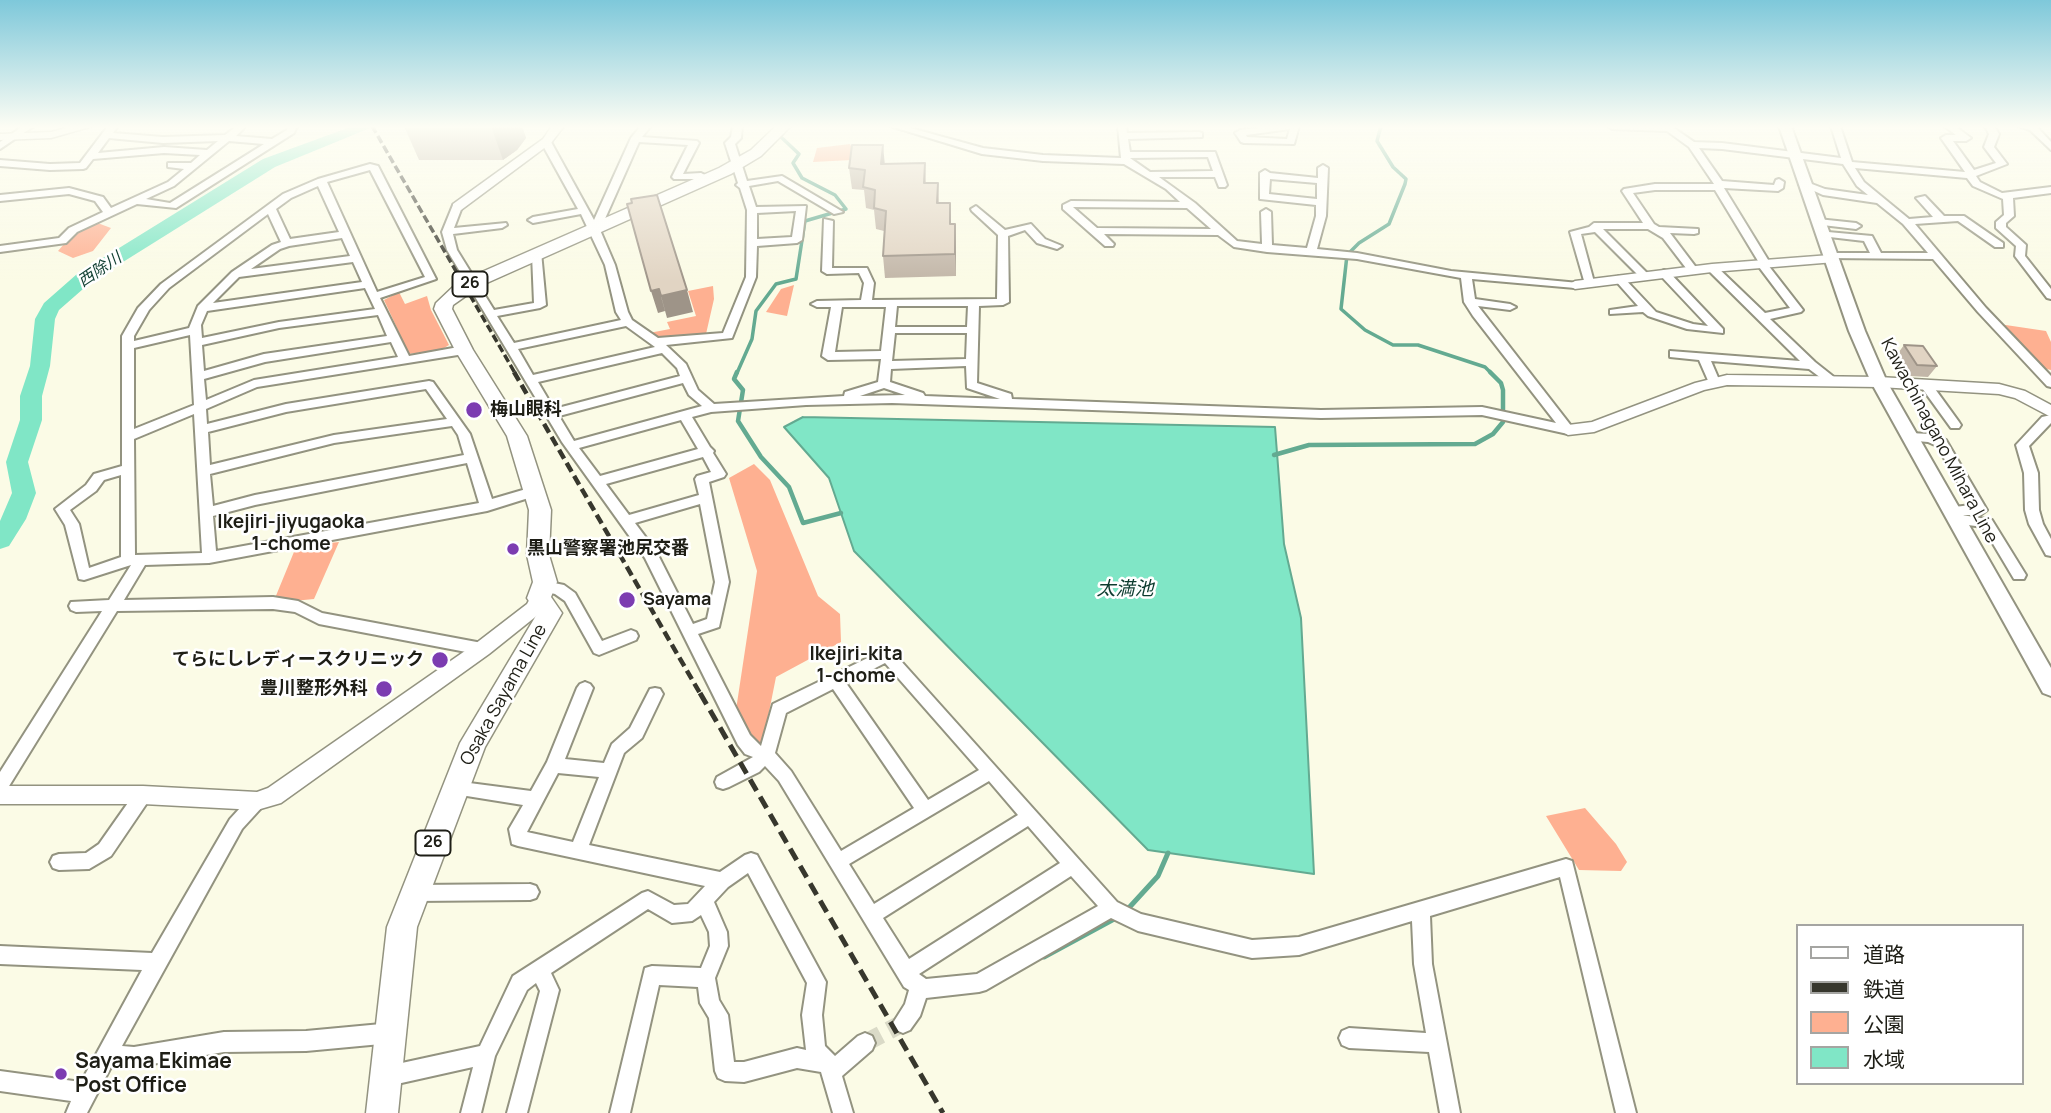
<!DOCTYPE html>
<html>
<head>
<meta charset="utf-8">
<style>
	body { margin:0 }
	#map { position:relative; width:2051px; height:1113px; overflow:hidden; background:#fbfbe6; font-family:Manrope,"Noto Sans JP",sans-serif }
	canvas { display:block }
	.legend { position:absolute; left:1796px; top:924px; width:228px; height:161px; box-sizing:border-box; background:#fff; border:2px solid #a5a5a2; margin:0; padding:9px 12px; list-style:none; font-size:21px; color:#1e1e16 }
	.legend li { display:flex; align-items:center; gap:14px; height:35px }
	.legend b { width:35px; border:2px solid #a5a5a2 }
</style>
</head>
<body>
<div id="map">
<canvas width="2051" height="1113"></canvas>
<ul class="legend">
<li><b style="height:9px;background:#fff"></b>道路</li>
<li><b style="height:9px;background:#37372d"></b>鉄道</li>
<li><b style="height:19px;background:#feb091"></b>公園</li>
<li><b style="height:19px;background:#80e6c6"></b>水域</li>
</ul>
</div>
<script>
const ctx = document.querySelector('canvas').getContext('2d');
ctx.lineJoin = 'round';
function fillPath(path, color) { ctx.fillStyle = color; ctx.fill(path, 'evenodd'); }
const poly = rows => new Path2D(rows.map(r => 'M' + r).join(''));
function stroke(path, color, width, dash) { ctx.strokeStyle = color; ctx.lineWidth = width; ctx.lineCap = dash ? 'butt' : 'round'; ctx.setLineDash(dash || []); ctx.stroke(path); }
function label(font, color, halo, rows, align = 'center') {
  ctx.font = font + ' Manrope,"Noto Sans JP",sans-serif'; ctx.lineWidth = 5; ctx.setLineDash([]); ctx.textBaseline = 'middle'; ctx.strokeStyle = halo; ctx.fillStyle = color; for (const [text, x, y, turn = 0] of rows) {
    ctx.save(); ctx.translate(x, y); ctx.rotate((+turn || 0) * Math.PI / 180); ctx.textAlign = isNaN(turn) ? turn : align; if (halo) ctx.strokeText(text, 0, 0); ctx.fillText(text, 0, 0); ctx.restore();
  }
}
fillPath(poly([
	[850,144,852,149,872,159,813,162,817,148],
	[95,222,111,228,93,251,73,258,58,251,76,230],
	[794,285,787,316,766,312,781,289],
	[713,286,714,299,706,334,662,338,649,333,670,329,667,322,696,316,688,291],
	[399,292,405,304,427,296,431,310,449,345,441,350,409,354,384,300],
	[1999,324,2046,331,2051,342,2051,370,2042,368],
	[754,464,770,480,818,596,840,614,841,642,776,677,761,752,734,723,757,571,729,478],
	[339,542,314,599,273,603,296,547],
	[1585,808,1616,844,1627,862,1621,871,1579,870,1546,816]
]), '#feb091');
const water = poly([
	[803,417,1275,427,1284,544,1301,618,1314,874,1148,850,854,551,829,478,784,427,803,417]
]);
fillPath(water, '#80e6c6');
stroke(water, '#63aa91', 2);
stroke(poly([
	[1381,126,1377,141,1393,167,1406,179,1405,184,1389,224,1359,243,1347,255,1341,309,1365,330,1393,345,1418,345,1485,367,1491,373],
	[737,373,752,339,756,311,776,284,796,279,805,221,846,209,835,195,802,178,793,163,799,154,781,137]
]), '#63aa91', 3.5);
stroke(poly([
	[737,372,734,379,743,390,738,421,761,457,789,487,803,523,841,513],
	[1274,455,1309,445,1475,444,1493,434,1503,422,1503,390,1501,383,1490,372]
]), '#63aa91', 4.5);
stroke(poly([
	[1126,911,1158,876,1168,853],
	[1044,957,1116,918]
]), '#63aa91', 5);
fillPath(poly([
	[353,126,375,126,275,167,91,282,59,310,55,319,50,366,42,396,42,420,28,462,36,493,26,519,9,546,0,549,0,521,12,493,6,462,20,420,20,396,30,366,35,319,44,303,77,274,263,159,353,126]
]), '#80e6c6');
stroke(poly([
	[865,1043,903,1023]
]), '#dadac7', 18, [18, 9]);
const minor = poly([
	[23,126,34,126,0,149,0,142,23,126],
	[108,126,118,126,113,133,163,137,225,135,237,126,246,126,236,136,272,139,287,130,288,126,297,126,294,133,176,208,137,204,77,232,66,243,0,252,0,246,59,238,69,228,103,212,95,201,69,194,0,201,0,195,69,188,103,197,111,208,168,182,184,169,168,167,168,163,191,163,200,155,164,153,93,159,86,168,83,169,50,170,0,166,0,160,50,164,80,163,108,126],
	[109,138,163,143,218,141,207,150,164,147,98,153,109,138],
	[229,141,264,144,170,203,146,199,174,186,229,141],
	[641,126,651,126,642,137,697,141,699,143,683,174,701,173,713,179,708,182,700,179,674,179,672,177,688,145,639,142,600,230,615,265,628,312,632,320,658,338,723,333,746,277,747,210,740,188,736,185,738,183,725,143,731,137,733,126,742,126,741,138,735,144,747,181,782,176,843,212,834,214,778,181,749,186,756,207,806,206,802,240,797,243,757,246,756,277,732,338,666,345,686,364,698,390,714,404,844,396,845,392,878,382,881,359,828,360,822,356,831,307,817,307,811,304,817,301,861,300,864,283,859,273,827,274,822,271,824,219,833,221,832,268,867,268,874,283,872,300,997,299,998,235,972,211,971,209,976,206,1005,230,1031,224,1045,239,1062,246,1057,249,1037,243,1025,230,1008,236,1009,302,1003,305,979,306,977,383,1011,394,1012,399,1321,410,1482,407,1556,423,1473,316,1464,302,1461,278,1357,259,1267,252,1234,247,1218,235,1104,234,1114,244,1113,246,1105,246,1063,209,1063,205,1071,201,1180,202,1166,189,1124,164,1043,161,982,154,890,126,903,126,983,148,1043,155,1121,158,1118,126,1126,126,1127,133,1199,132,1202,133,1202,137,1128,139,1130,152,1215,152,1227,185,1225,187,1219,187,1215,177,1159,177,1195,203,1237,241,1262,244,1261,212,1266,209,1271,212,1272,245,1307,248,1316,216,1316,205,1260,199,1260,173,1265,170,1270,173,1318,178,1318,168,1323,165,1328,168,1326,216,1317,249,1357,253,1451,271,1579,283,1580,285,1575,288,1472,279,1475,299,1510,304,1516,307,1510,310,1478,306,1572,427,1574,430,1568,434,1482,415,1321,418,892,403,806,405,711,412,692,417,710,447,714,451,713,453,726,474,724,477,709,482,729,582,719,627,698,634,750,735,761,746,773,704,882,651,887,649,892,651,1117,902,1141,914,1252,940,1299,937,1566,859,1572,861,1636,1113,1616,1113,1560,877,1430,916,1432,964,1460,1113,1440,1113,1429,1052,1349,1048,1342,1045,1339,1038,1342,1031,1349,1028,1426,1033,1414,964,1412,921,1299,955,1252,958,1138,931,1111,918,986,990,979,992,926,998,920,1016,910,1030,903,1033,896,1030,893,1023,905,1004,909,990,904,987,779,781,765,766,759,772,729,787,723,789,717,787,715,782,717,777,753,757,745,754,738,745,645,558,562,442,447,250,442,232,453,205,462,207,454,228,506,223,507,225,502,228,453,234,457,250,494,310,534,303,532,254,533,252,541,252,546,305,540,308,497,316,514,343,621,320,616,312,605,265,581,214,533,223,528,220,533,217,578,209,541,142,543,140,551,142,594,220,631,138,641,126],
	[1208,157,1213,171,1150,172,1130,158,1208,157],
	[1270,179,1317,183,1317,199,1269,194,1270,179],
	[1073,207,1187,208,1211,229,1097,228,1073,207],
	[796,211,792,237,757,239,757,213,796,211],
	[897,306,968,306,967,327,895,327,897,306],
	[842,307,886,307,881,351,835,352,842,307],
	[626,326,655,347,533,375,518,349,626,326],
	[895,333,967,333,966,359,892,361,895,333],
	[662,353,677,368,680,376,554,409,538,382,662,353],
	[966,366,967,388,1000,399,925,396,923,393,890,382,891,369,966,366],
	[683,383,689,395,702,406,574,441,559,416,683,383],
	[884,388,905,395,860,396,884,388],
	[681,420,698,449,600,476,579,448,681,420],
	[703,457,711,472,697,476,695,479,699,495,629,515,606,484,703,457],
	[700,504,715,582,707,619,693,624,656,551,635,523,700,504],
	[885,663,979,770,928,800,846,683,885,663],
	[833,689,914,808,841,851,791,771,775,753,786,713,833,689],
	[989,781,1018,815,874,904,849,864,989,781],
	[1028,826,1060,863,909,959,883,918,1028,826],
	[1071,876,1098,906,977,974,926,979,919,974,1071,876],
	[1275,126,1299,126,1294,144,1244,143,1241,142,1235,133,1240,130,1275,126],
	[1290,129,1287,139,1247,137,1246,135,1290,129],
	[1608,126,1671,126,1694,142,1722,143,1841,158,1831,126,1840,126,1852,162,1965,172,1941,138,1946,135,1956,135,1944,126,1955,126,1971,138,1966,141,1953,141,1974,170,1996,163,1984,147,1989,134,1985,126,1994,126,1999,134,1994,147,2007,164,1976,176,1980,182,2002,193,2051,187,2051,193,2013,198,2014,216,2006,223,2006,227,2026,245,2025,256,2051,289,2051,299,2047,298,2015,256,2016,246,1996,228,1996,222,2004,215,2003,199,1973,186,1967,178,1855,168,1864,182,1909,219,1933,217,1916,198,1925,196,1944,216,1964,216,2003,243,2003,247,1995,247,1958,221,1915,224,1986,308,2051,376,2051,387,2047,386,1978,312,1933,259,1826,258,1826,254,1830,253,1870,253,1864,241,1821,236,1817,235,1817,231,1872,236,1881,253,1928,253,1903,224,1877,203,1823,195,1799,184,1804,181,1825,189,1868,195,1857,186,1843,164,1722,149,1699,148,1722,181,1774,185,1776,180,1779,179,1784,182,1783,188,1778,191,1724,188,1770,263,1768,265,1803,310,1801,312,1770,319,1815,362,1839,381,1833,385,1829,384,1809,369,1711,361,1720,382,1718,385,1710,385,1699,360,1670,357,1670,351,1800,361,1708,270,1708,266,1716,266,1765,313,1790,308,1756,263,1758,261,1715,190,1655,190,1633,193,1654,224,1659,227,1698,229,1698,233,1694,234,1670,233,1698,270,1697,272,1689,272,1663,238,1648,229,1603,229,1649,275,1644,278,1640,277,1595,232,1581,234,1594,282,1589,285,1585,284,1570,232,1589,227,1594,223,1643,223,1622,191,1624,189,1655,184,1714,184,1689,147,1667,131,1612,129,1608,126],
	[2018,126,2036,126,2051,142,2051,150,2030,130,2018,126],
	[370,164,378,166,436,279,380,298,409,356,464,346,470,350,464,354,257,387,206,409,207,424,286,404,429,381,433,382,470,434,492,499,533,487,540,492,538,495,487,511,209,563,145,565,124,600,273,597,298,601,322,613,482,643,487,645,490,649,487,653,482,655,319,624,295,612,273,609,117,611,6,791,0,793,0,772,102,611,76,612,71,610,69,606,71,602,109,600,131,565,84,580,79,579,65,525,55,509,86,485,94,474,122,466,122,336,138,308,161,284,283,194,318,179,370,164],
	[370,170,425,277,377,292,327,182,370,170],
	[318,186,339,232,290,239,276,209,291,198,318,186],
	[268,214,281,242,272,245,232,272,198,306,189,328,134,341,134,336,149,310,169,288,268,214],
	[342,238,350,256,251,269,280,249,289,246,342,238],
	[353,262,362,282,213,303,239,277,353,262],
	[365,288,375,309,279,322,202,338,201,325,207,311,365,288],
	[378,315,387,336,264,354,204,371,202,345,279,328,378,315],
	[190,335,194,405,134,429,134,348,190,335],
	[391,342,398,357,254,380,206,400,204,379,265,362,391,342],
	[426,389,447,419,334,435,210,465,208,432,286,412,426,389],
	[194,414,202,553,135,555,134,439,194,414],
	[452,426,458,435,464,455,255,495,213,506,210,474,334,443,452,426],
	[467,463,479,503,216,551,213,516,255,505,467,463],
	[121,475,121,557,89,568,79,524,70,510,96,491,104,480,121,475],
	[1818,219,1856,223,1861,226,1856,229,1814,224,1813,222,1818,219],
	[1664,270,1668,271,1723,329,1723,333,1687,329,1648,316,1643,312,1610,314,1610,310,1638,306,1614,279,1619,276,1623,277,1656,312,1693,324,1708,326,1660,275,1659,273,1664,270],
	[1926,381,1930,382,1959,422,1961,425,1959,428,1951,428,1922,388,1920,385,1926,381],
	[2051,415,2051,423,2029,446,2038,473,2039,510,2043,524,2051,539,2051,556,2046,555,2029,524,2025,510,2024,473,2016,445,2042,417,2051,415],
	[1909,433,1930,434,1946,440,1987,510,1980,515,1962,515,1992,520,2026,575,2024,579,2014,579,1983,527,1953,523,1951,520,1956,516,1946,514,1944,511,1946,508,1971,505,1937,446,1928,442,1905,440,1903,437,1905,434,1909,433],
	[544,581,564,585,575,593,602,641,631,630,636,632,638,636,636,640,599,655,594,653,565,601,555,594,539,590,537,586,539,582,544,581],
	[585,682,590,684,593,688,565,759,604,763,612,744,630,728,650,689,655,688,660,689,663,694,642,738,624,753,589,845,720,872,745,855,751,853,757,855,826,982,822,1015,825,1046,835,1056,858,1036,865,1033,872,1036,875,1043,872,1050,842,1076,853,1113,833,1113,821,1072,797,1068,744,1082,725,1081,718,1078,715,1071,709,1018,700,1003,698,987,659,985,630,1113,610,1113,645,968,652,966,701,968,710,946,709,932,701,915,692,921,672,923,648,909,551,973,559,990,527,1113,507,1113,540,991,536,983,527,990,495,1056,481,1113,461,1113,473,1067,388,1086,381,1083,378,1076,381,1069,388,1066,480,1046,513,976,642,893,648,891,674,905,688,904,705,886,518,846,512,844,509,829,523,805,448,793,446,788,448,783,454,781,531,791,547,762,577,688,580,684,585,682],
	[558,773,599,777,573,842,527,832,558,773],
	[748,873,807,983,802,1015,806,1050,797,1048,744,1062,734,1062,728,1015,719,1000,715,978,728,946,727,932,714,902,728,887,748,873],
	[143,788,149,790,151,795,149,800,111,856,89,869,59,870,53,868,50,862,53,856,59,854,86,853,99,844,137,790,143,788],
	[257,794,263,796,265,801,263,806,242,829,122,1046,134,1047,224,1032,306,1031,392,1023,399,1026,402,1033,399,1040,392,1043,306,1051,224,1052,134,1067,112,1065,87,1113,66,1113,71,1101,0,1091,0,1071,81,1082,142,970,0,964,0,946,152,953,230,819,251,796,257,794],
	[530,884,536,886,539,892,536,898,530,900,415,901,409,899,406,893,409,887,415,885,530,884]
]);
const tertiary = poly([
	[74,126,93,126,51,138,0,140,0,134,51,132,74,126],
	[552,126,564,126,551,143,461,210,453,210,453,204,543,139,552,126],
	[1830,255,1835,256,1835,262,1712,272,1575,289,1568,285,1575,281,1712,264,1830,255],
	[1727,375,1879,377,1999,384,2025,391,2051,405,2051,417,2015,398,1999,394,1879,387,1727,385,1704,390,1594,432,1568,435,1560,430,1568,425,1592,422,1695,383,1727,375],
	[539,591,545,593,548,598,539,614,489,654,281,803,257,810,143,804,0,804,0,786,143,786,257,792,268,788,475,644,527,604,533,593,539,591]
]);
const secondary = poly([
	[1779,126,1791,126,1865,331,1887,382,2051,668,2051,696,2043,693,1871,382,1849,331,1779,126]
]);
const primary = poly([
	[776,126,791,126,761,156,731,174,480,286,453,305,452,309,473,350,527,436,551,510,549,555,557,582,551,597,562,613,485,747,417,927,398,1113,366,1113,387,927,460,743,537,614,527,598,533,582,527,555,529,510,507,436,455,350,434,309,436,303,455,285,468,278,719,168,751,150,776,126]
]);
stroke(minor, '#939380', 4);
stroke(tertiary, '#939380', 3);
stroke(secondary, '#939380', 4);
stroke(primary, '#939380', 3);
fillPath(minor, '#fff');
fillPath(tertiary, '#fff');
fillPath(secondary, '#fff');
fillPath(primary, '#fff');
stroke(poly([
	[372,126,515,373]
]), '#37372d', 3.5, [8, 3.5]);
stroke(poly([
	[514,372,701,695]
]), '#37372d', 4.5, [10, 5]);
stroke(poly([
	[700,693,943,1113]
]), '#37372d', 5, [13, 7]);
fillPath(poly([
	[404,126,522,126,526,138,517,150,503,160,419,160],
	[925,163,926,183,938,183,939,203,951,224,955,224,956,276,885,278,883,256,884,231,876,229,874,210,866,208,864,190,852,189,849,168,885,164],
	[1904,345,1937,366,1928,377,1909,376,1896,356]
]), '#c2b6a8');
fillPath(poly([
	[491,126,522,126,526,138,517,150,503,160],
	[883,145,885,166,881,164],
	[955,224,956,246,956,276,955,254],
	[659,289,665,311,658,313,651,291],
	[687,290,693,312,667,318,661,296]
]), '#9e9488');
const building = poly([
	[852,145,883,145,881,164,925,163,924,183,938,183,937,203,950,203,950,224,955,224,955,254,883,256,886,211,874,208,875,190,863,187,865,170,849,168,852,145],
	[657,195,687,290,661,296,659,289,651,291,627,204,632,203,631,199,657,195],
	[1904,345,1923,346,1937,366,1917,365,1904,345]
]);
fillPath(building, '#e1d4c3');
stroke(building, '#9e9488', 2);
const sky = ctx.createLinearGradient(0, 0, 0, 282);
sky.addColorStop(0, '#7ec8da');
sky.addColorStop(0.45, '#fdfdf4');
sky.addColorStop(1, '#fdfdf400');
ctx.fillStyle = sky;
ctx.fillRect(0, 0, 2051, 282);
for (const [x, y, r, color] of [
	[474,410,9,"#7c3cb1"],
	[513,549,7,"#7c3cb1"],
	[627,600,9,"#7c3cb1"],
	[440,660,9,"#7c3cb1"],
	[384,689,9,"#7c3cb1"],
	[61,1074,7,"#7c3cb1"]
]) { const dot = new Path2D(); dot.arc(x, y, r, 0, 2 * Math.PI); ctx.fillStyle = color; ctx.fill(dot); stroke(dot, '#fff', 2.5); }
label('italic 16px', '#0d3c2f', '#fff', [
	["西除川",100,270,-34]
]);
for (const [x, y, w] of [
	[470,284,35],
	[433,843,35]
]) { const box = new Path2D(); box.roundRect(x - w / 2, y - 12.5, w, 25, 5); ctx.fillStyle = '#fff'; ctx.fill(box); stroke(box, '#1e1e16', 2); }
label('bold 16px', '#1e1e16', null, [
	["26",470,284],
	["26",433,843]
]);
label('bold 18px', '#1e1e16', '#fff', [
	["梅山眼科",490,410],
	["黒山警察署池尻交番",527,549],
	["Sayama",643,600],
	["てらにしレディースクリニック",424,660,"right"],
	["豊川整形外科",368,689,"right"]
], 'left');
label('18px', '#1e1e16', '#fff', [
	["Kawachinagano Mihara Line",1939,441,62],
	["Osaka Sayama Line",504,695,-61]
]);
label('bold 19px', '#1e1e16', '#fff', [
	["Ikejiri-jiyugaoka",291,523],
	["1-chome",291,545],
	["Ikejiri-kita",856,655],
	["1-chome",856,677]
]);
label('italic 19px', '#0d3c2f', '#fff', [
	["太満池",1125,590]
]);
label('bold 21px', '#1e1e16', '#fff', [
	["Sayama Ekimae",75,1062],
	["Post Office",75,1086]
], 'left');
</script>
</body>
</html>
